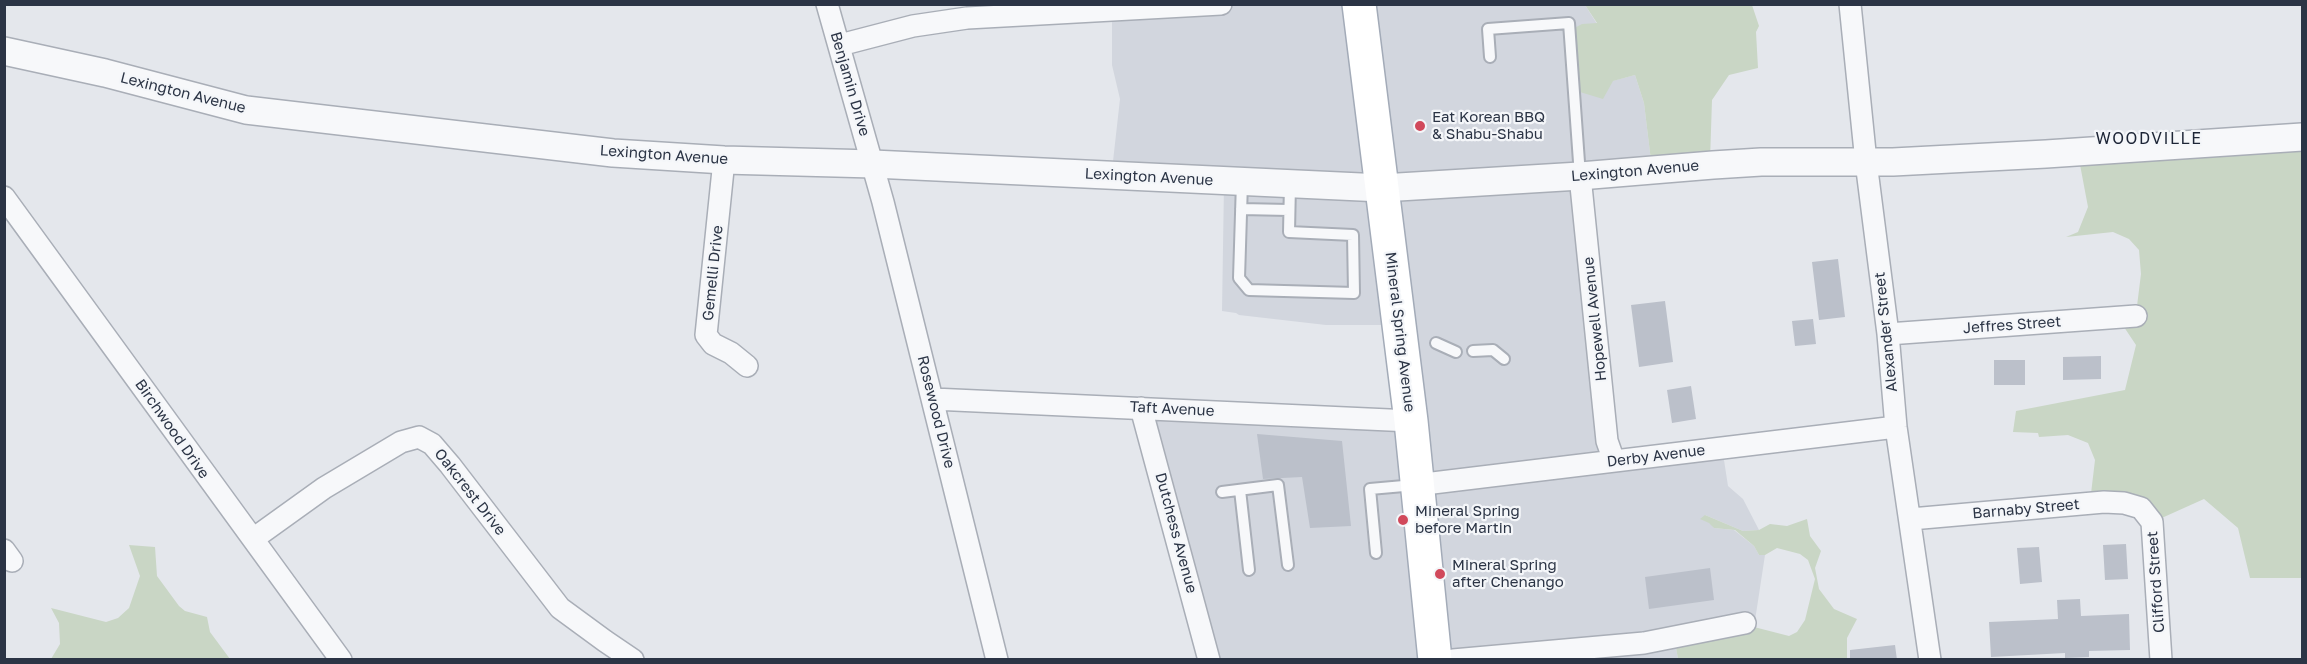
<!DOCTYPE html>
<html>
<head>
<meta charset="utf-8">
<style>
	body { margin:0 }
	#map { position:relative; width:2307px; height:664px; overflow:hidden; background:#e4e7ec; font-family:"Golos Text",sans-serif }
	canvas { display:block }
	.frame { position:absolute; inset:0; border:6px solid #2b3445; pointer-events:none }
</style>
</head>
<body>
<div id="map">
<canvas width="2307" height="664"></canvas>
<div class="frame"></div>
</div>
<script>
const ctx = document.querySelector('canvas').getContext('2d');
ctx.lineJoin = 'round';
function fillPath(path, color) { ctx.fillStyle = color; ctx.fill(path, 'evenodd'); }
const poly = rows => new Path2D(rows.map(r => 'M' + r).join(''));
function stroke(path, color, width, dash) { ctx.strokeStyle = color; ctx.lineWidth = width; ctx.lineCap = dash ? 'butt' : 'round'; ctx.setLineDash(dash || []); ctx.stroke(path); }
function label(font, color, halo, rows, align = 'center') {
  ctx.font = font + ' "Golos Text",sans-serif'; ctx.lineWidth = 4.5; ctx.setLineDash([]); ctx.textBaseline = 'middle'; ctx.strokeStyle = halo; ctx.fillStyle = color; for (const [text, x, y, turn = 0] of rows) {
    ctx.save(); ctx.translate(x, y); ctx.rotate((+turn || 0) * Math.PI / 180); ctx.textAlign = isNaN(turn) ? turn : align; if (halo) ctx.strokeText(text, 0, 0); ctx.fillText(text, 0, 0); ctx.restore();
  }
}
fillPath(poly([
	[1103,5,1585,5,1597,24,1582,24,1612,81,1635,75,1644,103,1652,169,1588,182,1615,454,1722,447,1728,486,1743,499,1759,530,1743,531,1705,515,1714,528,1734,530,1754,546,1759,555,1765,555,1754,627,1675,642,1678,659,1217,659,1155,415,1411,418,1406,325,1326,325,1239,315,1236,313,1222,311,1224,184,1111,179,1120,99,1112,65,1112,18]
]), '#d2d6de');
fillPath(poly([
	[1585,5,1752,5,1759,26,1756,32,1758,68,1729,75,1712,100,1710,161,1652,169,1644,103,1635,75,1613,81,1603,99,1570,89,1567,32,1582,24,1597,23],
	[2302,137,2302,578,2250,578,2238,528,2204,499,2155,521,2090,502,2095,460,2088,443,2068,435,2039,437,2038,433,2013,432,2016,411,2125,390,2136,345,2118,318,2137,306,2141,274,2139,250,2129,239,2113,232,2066,237,2078,232,2088,207,2078,154],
	[1705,515,1743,531,1759,530,1770,524,1787,526,1807,519,1810,536,1821,551,1815,568,1819,589,1834,609,1857,619,1847,638,1847,659,1678,659,1675,642,1754,627,1789,636,1797,632,1805,620,1815,579,1808,560,1800,554,1777,548,1765,555,1759,555,1754,546,1735,530,1714,528,1709,523,1700,519],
	[129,545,155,547,157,576,179,606,185,611,207,617,210,632,230,659,51,659,60,644,59,623,51,608,106,622,118,618,129,608,140,576]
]), '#c9d6c5');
fillPath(poly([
	[1838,259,1845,317,1819,320,1812,262],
	[1665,301,1673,362,1639,367,1631,305],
	[1813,319,1816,344,1795,346,1792,321],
	[2101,356,2101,379,2063,380,2063,357],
	[1994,360,2025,360,2025,385,1994,385],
	[1691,386,1696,419,1672,423,1667,390],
	[1257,434,1342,441,1351,526,1310,528,1302,477,1263,479],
	[2126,544,2128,579,2105,580,2103,545],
	[2039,547,2042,582,2020,584,2017,548],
	[1710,568,1714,600,1649,609,1645,577],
	[2080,599,2081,616,2129,614,2130,650,2089,651,2089,657,2065,658,2065,653,1991,657,1989,622,2058,619,2057,600],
	[1895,645,1897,660,1850,660,1850,650]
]), '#bbc0ca');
const service = poly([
	[1490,57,1488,29,1569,23,1580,176],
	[1242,182,1239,278,1249,290,1354,293,1353,235,1289,232,1290,184],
	[1241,209,1289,210],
	[1436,343,1456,352],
	[1473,351,1493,350,1504,359],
	[1240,490,1249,570],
	[1222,492,1278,485,1288,565],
	[1376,553,1370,489,1415,485]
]);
const minor = poly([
	[827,4,883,202,997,660],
	[1850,4,1866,162,1888,334,1896,427,1930,660],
	[840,45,913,26,967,18,1221,4],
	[724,160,706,335,713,344,731,353,747,366],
	[1580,176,1607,441,1614,461],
	[4,197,341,660],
	[1888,334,2136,316],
	[933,399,1411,421],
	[1141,408,1209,660],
	[1416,485,1896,427],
	[1911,519,2104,502,2124,503,2141,508,2152,522,2161,660],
	[253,539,324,488,401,442,419,437,432,444,450,465,560,608,605,641,633,660],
	[4,550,12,561],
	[1453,660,1644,643,1745,623]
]);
const tertiary = poly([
	[4,51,105,73,246,110,613,153,724,160,873,164,1382,188,1580,176,1713,165,1761,162,1893,162,2046,154,2302,137]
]);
const primary = poly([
	[1359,4,1411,421,1435,660]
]);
stroke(service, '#a9aeb7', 14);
stroke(minor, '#a9aeb7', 24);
stroke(tertiary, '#a9aeb7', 30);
stroke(primary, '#a3abb8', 36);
stroke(service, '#f7f8fa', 10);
stroke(minor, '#f7f8fa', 21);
stroke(tertiary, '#f7f8fa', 27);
stroke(primary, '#fff', 33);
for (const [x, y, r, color] of [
	[1420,126,6,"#d1495b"],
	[1403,520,6,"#d1495b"],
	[1440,574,6,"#d1495b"]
]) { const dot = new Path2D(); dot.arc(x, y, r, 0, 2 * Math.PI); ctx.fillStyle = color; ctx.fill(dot); stroke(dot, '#f4f6f9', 2); }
label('15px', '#2b3445', '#f4f6f9', [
	["Benjamin Drive",850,84,74],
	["Lexington Avenue",183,93,14],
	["Lexington Avenue",664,155,4],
	["Lexington Avenue",1635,171,-5],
	["Lexington Avenue",1149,177,3],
	["Gemelli Drive",713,273,-84],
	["Hopewell Avenue",1595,319,-96],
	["Jeffres Street",2012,325,-4],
	["Mineral Spring Avenue",1400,332,83],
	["Alexander Street",1886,332,-96],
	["Taft Avenue",1172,409,3],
	["Rosewood Drive",936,412,76],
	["Birchwood Drive",172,429,55],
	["Derby Avenue",1656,456,-7],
	["Oakcrest Drive",470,492,52],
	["Barnaby Street",2026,509,-5],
	["Dutchess Avenue",1176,533,75],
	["Clifford Street",2156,582,-94]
]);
label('15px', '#2b3445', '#f4f6f9', [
	["Eat Korean BBQ",1432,117],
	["& Shabu-Shabu",1432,134],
	["Mineral Spring",1415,511],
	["before Martin",1415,528],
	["Mineral Spring",1452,565],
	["after Chenango",1452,582]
], 'left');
ctx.letterSpacing = '1.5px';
label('16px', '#1d2536', '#f4f6f9', [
	["WOODVILLE",2149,139]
]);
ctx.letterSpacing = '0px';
</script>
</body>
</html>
